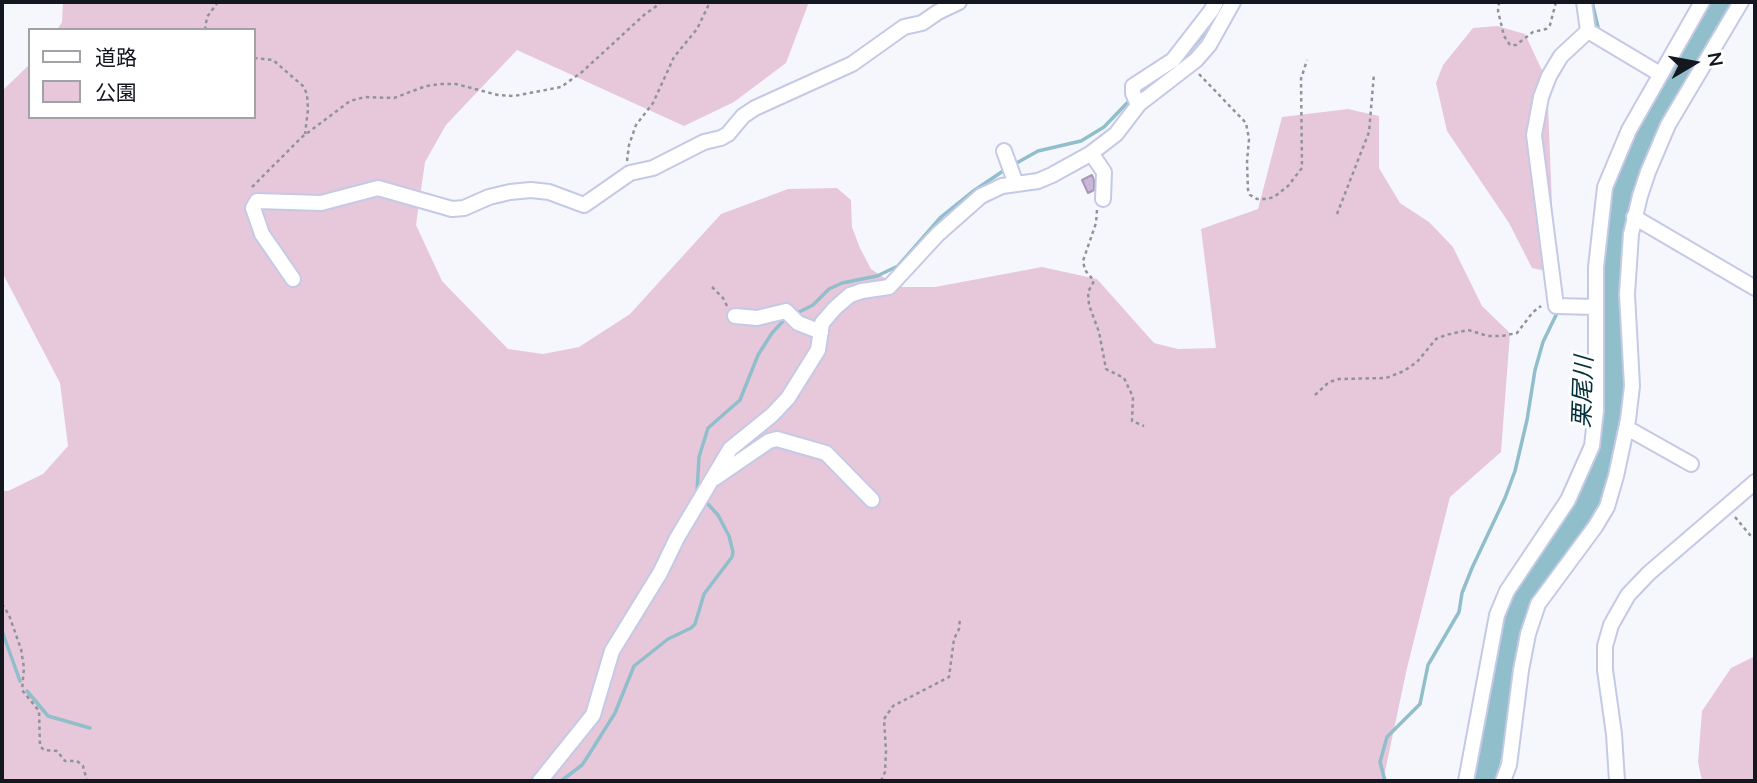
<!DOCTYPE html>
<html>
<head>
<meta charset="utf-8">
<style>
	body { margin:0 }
	#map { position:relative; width:1757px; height:783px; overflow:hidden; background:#f6f7fd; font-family:"Nunito Sans","Noto Sans JP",sans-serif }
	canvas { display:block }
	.frame { position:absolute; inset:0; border:4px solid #141620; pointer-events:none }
	.legend { position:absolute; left:28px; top:28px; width:228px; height:91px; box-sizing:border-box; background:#fff; border:2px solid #a1a2a6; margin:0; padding:9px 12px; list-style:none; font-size:21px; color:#141620 }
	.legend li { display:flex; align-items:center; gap:14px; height:35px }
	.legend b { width:35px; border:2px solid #a1a2a6 }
	.north { position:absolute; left:1659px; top:28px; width:70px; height:70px; -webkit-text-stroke:5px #fff; paint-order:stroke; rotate:80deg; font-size:19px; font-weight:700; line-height:28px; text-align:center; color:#141620 }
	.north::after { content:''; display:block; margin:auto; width:24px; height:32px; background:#141620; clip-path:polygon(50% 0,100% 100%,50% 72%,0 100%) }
</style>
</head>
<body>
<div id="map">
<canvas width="1757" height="783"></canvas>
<div class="frame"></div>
<ul class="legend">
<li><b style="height:9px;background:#fff"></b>道路</li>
<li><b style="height:19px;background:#e7c8db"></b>公園</li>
</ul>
<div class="north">N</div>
</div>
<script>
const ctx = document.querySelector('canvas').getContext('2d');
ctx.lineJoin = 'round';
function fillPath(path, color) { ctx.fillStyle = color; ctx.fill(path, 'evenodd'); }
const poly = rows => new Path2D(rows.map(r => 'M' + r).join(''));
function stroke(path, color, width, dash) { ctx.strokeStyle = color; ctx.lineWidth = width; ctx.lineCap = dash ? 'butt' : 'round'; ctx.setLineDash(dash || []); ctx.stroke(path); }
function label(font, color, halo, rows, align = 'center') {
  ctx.font = font + ' "Nunito Sans","Noto Sans JP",sans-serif'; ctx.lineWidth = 6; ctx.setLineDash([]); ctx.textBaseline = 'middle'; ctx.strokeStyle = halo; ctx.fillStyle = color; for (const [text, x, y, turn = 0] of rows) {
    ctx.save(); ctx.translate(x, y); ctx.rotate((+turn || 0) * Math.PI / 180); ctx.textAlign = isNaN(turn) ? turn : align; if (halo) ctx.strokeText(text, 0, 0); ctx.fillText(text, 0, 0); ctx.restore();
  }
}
fillPath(poly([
	[63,2,809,2,786,63,734,102,684,126,517,50,446,125,425,162,416,225,442,281,508,349,543,354,579,347,630,314,721,214,788,189,837,188,851,200,852,227,860,248,871,269,898,287,935,287,1042,267,1097,279,1154,343,1178,349,1216,348,1201,229,1258,209,1282,117,1348,109,1379,116,1379,168,1400,203,1429,222,1453,247,1482,306,1510,333,1501,452,1450,497,1407,668,1383,781,2,781,2,491,8,491,43,474,68,446,60,383,2,272,2,91,30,64,30,117,254,117,254,30,57,30,62,22],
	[1497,26,1525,34,1547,81,1554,253,1550,272,1532,268,1509,223,1447,131,1436,83,1443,65,1473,28],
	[1755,656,1755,781,1702,781,1698,762,1702,711,1731,668]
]), '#e7c8db');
stroke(poly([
	[1592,2,1598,27],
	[1179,63,1217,18],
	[1141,91,1167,72],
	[1013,165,1038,151,1081,141,1104,127,1129,101],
	[795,314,813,305,829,289,842,283,877,276,898,266,941,217,972,192,1006,169],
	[697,492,699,457,708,428,740,400,758,355,772,333,786,318],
	[2,631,20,681],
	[27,691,48,716,90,728],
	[561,781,582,765,588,756,615,713,634,666,668,639,691,628,695,624,704,594,732,557,733,552,729,536,718,515,706,502],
	[1385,781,1380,762,1387,737,1420,704,1428,665,1459,612,1462,593,1472,568,1505,498,1515,471,1527,420,1535,370,1543,342,1558,311]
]), '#90beca', 3.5);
stroke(poly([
	[1484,781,1495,734,1500,687,1506,652,1521,602,1575,526,1594,489,1606,456,1613,420,1612,268,1620,200,1640,145,1691,56,1718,13,1723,2]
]), '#90beca', 23);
const building = poly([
	[1092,175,1094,180,1094,190,1088,193,1082,180,1092,175]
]);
fillPath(building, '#c9b6d8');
stroke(building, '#a798b3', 2);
const street = poly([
	[1584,2,1588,31,1561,56,1549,76,1541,97,1534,135,1556,306,1596,307],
	[1588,31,1660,74],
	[1138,105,1133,93,1133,86,1173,60,1211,11,1216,2],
	[1004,151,1016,184],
	[1091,153,1104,172,1103,199],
	[1634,217,1755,288],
	[293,279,262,234,253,208,257,201,321,203,378,188,452,209,464,208,489,197,510,192,531,190,549,192,584,205,630,173,653,168,704,142,721,138,728,134,743,116,755,108,852,64,904,27,922,23,938,12,959,2],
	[735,316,757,318,786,311,798,323,821,332],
	[1627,428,1691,464],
	[715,478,769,441,777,439,826,453,872,500],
	[540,781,593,715,612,651,660,573,677,538,730,449,772,415,788,398,818,350,822,323,835,308,850,295,862,291,889,287,938,234,981,196,1002,186,1038,181,1052,175,1090,154,1116,134,1139,104,1196,60,1209,45,1233,2],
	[1466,781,1497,615,1507,591,1568,500,1592,446,1596,411,1596,267,1605,187,1629,130,1702,2],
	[1503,781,1509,765,1521,670,1528,634,1538,604,1595,527,1607,507,1616,476,1628,420,1632,386,1627,294,1631,234,1640,196,1648,172,1668,125,1741,2],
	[1617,781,1614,734,1605,670,1605,646,1611,625,1628,595,1649,573,1755,482]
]);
stroke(street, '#c4c9e6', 18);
stroke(poly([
	[1499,2,1498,11,1504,36,1510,45,1516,45,1533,32,1546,29,1550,25,1556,2],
	[205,30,207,17,218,2],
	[254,58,273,60,303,86,307,94,308,110,305,134],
	[1199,74,1246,123,1249,139,1247,162,1248,190,1250,195,1257,199,1266,199,1274,197,1288,186,1302,168,1301,79,1307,60],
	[627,161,629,145,636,125,653,103,674,57,697,29,710,2],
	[252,187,302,137,350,101,365,97,394,98,426,86,440,84,456,84,498,95,514,96,561,87,582,72,644,15,662,2],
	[1097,210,1096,223,1083,261,1085,270,1094,281,1088,292,1089,305,1099,332,1106,369,1124,378,1133,397,1132,421,1144,426],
	[1337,214,1369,132,1374,74],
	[712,287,723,298,727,306],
	[1315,395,1329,382,1339,379,1386,378,1404,371,1417,362,1436,339,1446,335,1468,330,1488,336,1502,336,1517,333,1533,312,1541,306],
	[1735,517,1750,535,1755,538],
	[2,604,9,615,21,649,24,668,22,690,39,711,40,746,44,750,57,751,65,761,77,761,83,766,87,781],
	[881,781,885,772,886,751,884,719,893,706,949,677,954,639,959,629,960,618]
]), '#91939a', 2.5, [3.5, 3.5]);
stroke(street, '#fff', 14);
label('italic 24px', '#022f39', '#fff', [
	["栗尾川",1585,392,-88]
]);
</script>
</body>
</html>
